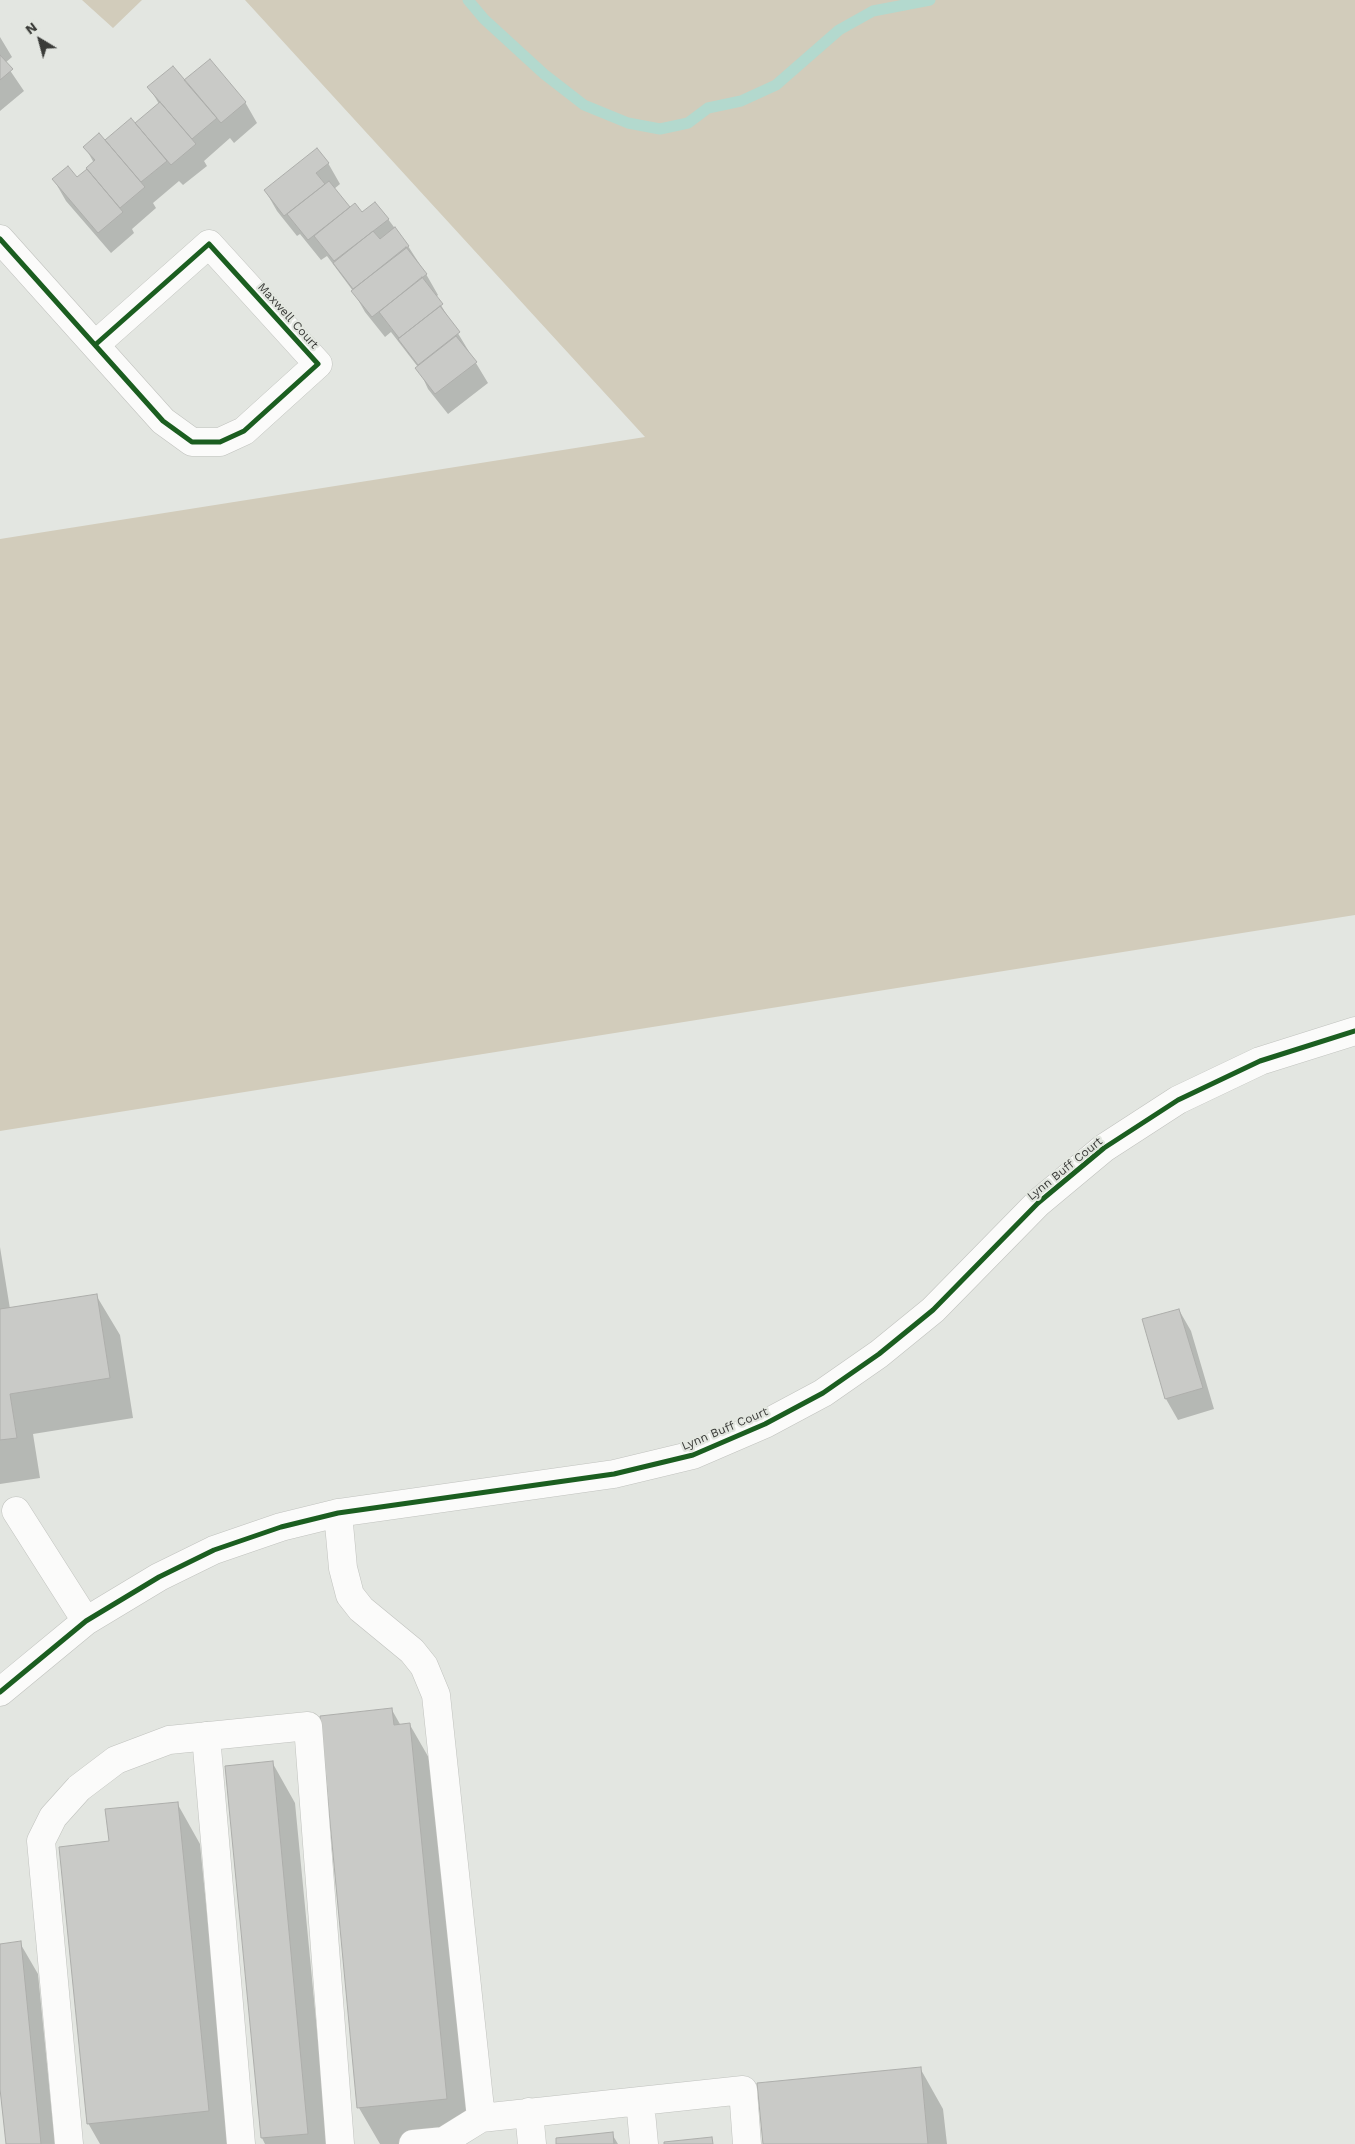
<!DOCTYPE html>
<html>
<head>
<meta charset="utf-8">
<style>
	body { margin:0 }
	#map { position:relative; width:1355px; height:2144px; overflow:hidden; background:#e3e6e1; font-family:"Work Sans",sans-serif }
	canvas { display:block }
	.north { position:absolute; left:15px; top:15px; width:50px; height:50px; -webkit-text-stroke:4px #e3e7e0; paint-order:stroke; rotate:323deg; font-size:14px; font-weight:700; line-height:20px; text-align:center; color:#3b3c39 }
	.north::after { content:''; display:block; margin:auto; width:18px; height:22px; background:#3b3c39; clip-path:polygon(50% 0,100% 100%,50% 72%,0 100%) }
</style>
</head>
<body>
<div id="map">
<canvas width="1355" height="2144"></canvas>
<div class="north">N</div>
</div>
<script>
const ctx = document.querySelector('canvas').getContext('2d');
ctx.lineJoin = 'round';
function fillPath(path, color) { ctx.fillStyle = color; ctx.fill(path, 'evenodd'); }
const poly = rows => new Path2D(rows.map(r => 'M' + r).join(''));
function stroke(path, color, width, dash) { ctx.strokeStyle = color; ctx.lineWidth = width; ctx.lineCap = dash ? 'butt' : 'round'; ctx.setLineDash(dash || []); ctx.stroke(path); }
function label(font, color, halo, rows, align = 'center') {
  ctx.font = font + ' "Work Sans",sans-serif'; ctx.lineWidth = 4.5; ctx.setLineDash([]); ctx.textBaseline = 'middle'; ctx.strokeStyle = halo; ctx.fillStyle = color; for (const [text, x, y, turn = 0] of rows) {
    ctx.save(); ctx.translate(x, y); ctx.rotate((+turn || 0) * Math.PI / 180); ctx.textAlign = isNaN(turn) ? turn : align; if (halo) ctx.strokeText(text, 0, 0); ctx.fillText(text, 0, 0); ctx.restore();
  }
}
fillPath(poly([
	[82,0,142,0,113,28],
	[245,0,1355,0,1355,915,0,1131,0,539,645,437]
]), '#d2ccbb');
fillPath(poly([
	[0,37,12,57,5,63,24,91,0,111],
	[184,82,245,102,257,123,234,143,230,138,204,161,207,166,183,185,179,181,153,203,156,208,132,229,134,233,111,253,66,201,54,180,77,179,94,163,85,147,105,141,130,120,135,125,159,104,149,87],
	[328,163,340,184,334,189,349,209,388,219,408,246,426,274,438,295,436,297,488,383,448,414,428,389,418,367,391,332,385,337,365,312,353,291,327,256,321,260,300,234,297,236,277,211,265,190],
	[0,1247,10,1309,96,1295,120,1335,133,1418,33,1434,40,1478,0,1484],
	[1179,1310,1191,1331,1214,1409,1178,1420,1166,1399,1143,1320],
	[392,1710,401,1726,410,1725,433,1765,469,2139,421,2144,380,2144,359,2108,321,1717],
	[272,1762,295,1803,328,2144,265,2144,262,2138,226,1767],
	[177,1803,200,1844,230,2144,100,2144,88,2123,110,1842],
	[20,1943,38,1974,55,2144,7,2144,0,2076,0,1945],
	[920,2068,943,2109,947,2144,764,2144],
	[612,2134,618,2144,558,2144]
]), '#0003');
stroke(poly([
	[468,0,484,19,544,74,584,105,628,123,660,129,688,123,708,108,741,101,776,85,839,30,873,11,930,0]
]), '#b3d9ce', 11);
const building = poly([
	[0,55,13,69,0,80,0,55],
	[210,59,246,102,221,123,184,80,210,59],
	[173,66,217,118,192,139,147,87,173,66],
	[160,102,196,144,171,165,135,123,160,102],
	[131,118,167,161,141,182,105,140,131,118],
	[99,133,145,187,120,208,86,168,95,160,83,147,99,133],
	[317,148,329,163,316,173,325,184,284,216,264,190,317,148],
	[68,166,77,177,87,169,123,212,98,233,52,179,68,166],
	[329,181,350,207,308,240,287,214,329,181],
	[375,202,389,219,334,261,314,236,355,203,362,212,375,202],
	[395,227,409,246,353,289,333,263,373,231,380,239,395,227],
	[406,247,427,274,372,317,351,291,406,247],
	[422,277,443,304,399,338,379,312,422,277],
	[440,306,460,332,418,365,398,339,440,306],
	[456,336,477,362,435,394,415,368,456,336],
	[97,1294,110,1378,10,1394,17,1438,0,1440,0,1309,97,1294],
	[1179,1309,1203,1388,1165,1399,1142,1319,1179,1309],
	[392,1708,394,1725,410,1723,447,2099,357,2108,320,1716,392,1708],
	[273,1761,308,2134,261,2138,225,1766,273,1761],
	[178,1802,209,2111,87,2124,59,1847,109,1841,105,1809,178,1802],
	[21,1941,41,2144,6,2144,0,2089,0,1944,21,1941],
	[921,2067,928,2144,763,2144,757,2083,921,2067],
	[613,2132,614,2144,556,2144,556,2138,613,2132],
	[712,2137,713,2144,664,2144,664,2142,712,2137]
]);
fillPath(building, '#c9cac7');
stroke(building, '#adaeab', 1);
const minor = poly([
	[0,239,163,421,192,442,220,442,244,431,318,364,209,244,95,345],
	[16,1511,86,1621],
	[338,1513,343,1568,350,1595,361,1609,412,1651,424,1666,436,1695,481,2118,743,2090,747,2144],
	[0,1692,86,1621,159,1577,214,1550,281,1527,338,1513,614,1474,693,1455,765,1424,823,1393,879,1354,933,1310,1038,1203,1104,1148,1178,1100,1260,1061,1355,1031],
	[206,1736,241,2144],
	[640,2101,644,2144],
	[529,2112,532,2144],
	[69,2144,41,1841,53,1817,79,1788,116,1760,169,1740,308,1726,340,2144],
	[413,2144,444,2141,481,2118]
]);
stroke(minor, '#c0c2be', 29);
stroke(minor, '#fbfbfa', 28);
stroke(poly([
	[0,239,163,421,192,442,220,442,244,431,318,364,209,244,95,345],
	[0,1692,86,1621,159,1577,214,1550,281,1527,338,1513,614,1474,693,1455,765,1424,823,1393,879,1354,933,1310,1038,1203,1104,1148,1178,1100,1260,1061,1355,1031]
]), '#1b5e20', 5);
label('12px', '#3b3c39', '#e3e7e0', [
	["Maxwell Court",288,316,48],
	["Lynn Buff Court",1065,1169,-39],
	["Lynn Buff Court",725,1429,-23]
]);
</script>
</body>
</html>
